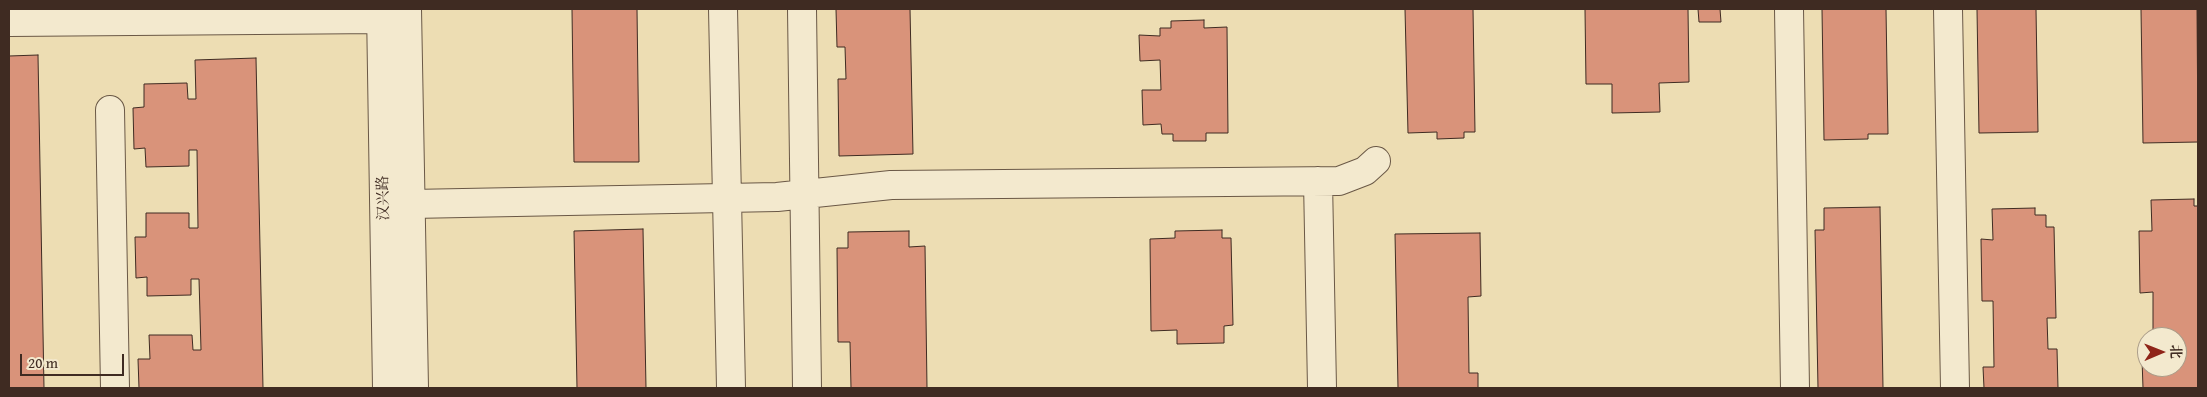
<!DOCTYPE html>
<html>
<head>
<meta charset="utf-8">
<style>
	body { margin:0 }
	#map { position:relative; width:2207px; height:397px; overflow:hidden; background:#edddb3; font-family:"Gentium Book Plus","Noto Serif SC",serif }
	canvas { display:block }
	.frame { position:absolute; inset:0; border:10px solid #3f2b22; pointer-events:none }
	.north { position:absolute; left:2137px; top:327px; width:50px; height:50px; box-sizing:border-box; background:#f3e9ce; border:1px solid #ab9d89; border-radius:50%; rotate:89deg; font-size:14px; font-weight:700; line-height:20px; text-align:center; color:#3f2b22 }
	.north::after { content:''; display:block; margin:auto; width:18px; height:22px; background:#8f2418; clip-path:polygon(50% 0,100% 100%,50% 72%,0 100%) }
	.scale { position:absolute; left:20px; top:354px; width:104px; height:22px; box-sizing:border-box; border:2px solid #3f2b22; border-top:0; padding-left:6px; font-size:15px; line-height:18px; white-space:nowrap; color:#3f2b22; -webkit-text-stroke:4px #f3e9ce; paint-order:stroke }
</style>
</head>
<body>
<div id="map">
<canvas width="2207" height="397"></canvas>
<div class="frame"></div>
<div class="north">北</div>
<div class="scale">20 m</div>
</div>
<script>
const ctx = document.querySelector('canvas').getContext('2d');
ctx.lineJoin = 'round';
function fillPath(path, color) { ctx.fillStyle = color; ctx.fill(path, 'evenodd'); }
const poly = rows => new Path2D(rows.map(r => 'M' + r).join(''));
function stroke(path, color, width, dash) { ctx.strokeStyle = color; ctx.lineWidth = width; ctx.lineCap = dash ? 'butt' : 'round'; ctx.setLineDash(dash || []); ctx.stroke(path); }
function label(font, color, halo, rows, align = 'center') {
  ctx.font = font + ' "Gentium Book Plus","Noto Serif SC",serif'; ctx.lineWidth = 4; ctx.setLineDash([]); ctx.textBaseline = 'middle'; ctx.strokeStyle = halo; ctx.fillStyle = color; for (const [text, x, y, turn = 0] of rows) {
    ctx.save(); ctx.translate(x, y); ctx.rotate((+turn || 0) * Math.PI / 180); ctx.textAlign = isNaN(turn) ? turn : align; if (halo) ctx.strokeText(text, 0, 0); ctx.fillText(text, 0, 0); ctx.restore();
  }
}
const building = poly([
	[572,9,637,9,639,162,574,162,572,9],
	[836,9,910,9,913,154,839,156,838,79,846,79,845,47,837,47,836,9],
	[1405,9,1473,9,1475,132,1464,132,1464,138,1437,139,1437,132,1408,133,1405,9],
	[1585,9,1688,9,1689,82,1659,83,1660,112,1612,113,1612,84,1586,84,1585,9],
	[1698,9,1720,9,1721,22,1699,22,1698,9],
	[1822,9,1886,9,1888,134,1868,134,1868,139,1824,140,1822,9],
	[1977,9,2036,9,2038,132,1979,133,1977,9],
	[2141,9,2197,9,2198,142,2143,143,2141,9],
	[1204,20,1204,28,1227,27,1228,133,1206,133,1206,141,1173,141,1173,134,1162,134,1161,124,1143,125,1142,90,1161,90,1160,60,1140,61,1139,35,1160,36,1160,28,1171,28,1171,21,1204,20],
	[38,55,44,388,9,388,9,56,38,55],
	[256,58,263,388,139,388,138,359,150,359,149,335,192,335,193,350,201,350,199,279,191,279,191,295,147,296,147,277,136,278,135,237,146,237,146,213,189,213,189,228,198,228,197,150,189,150,189,166,146,167,145,148,134,149,133,108,144,107,144,84,187,83,188,99,196,99,195,60,256,58],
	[2194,199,2194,206,2198,206,2198,388,2143,388,2142,359,2147,358,2147,367,2177,367,2177,337,2153,337,2153,292,2140,293,2139,231,2152,231,2151,200,2194,199],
	[1880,207,1883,388,1818,388,1815,230,1824,230,1824,208,1880,207],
	[2035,208,2035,215,2046,215,2046,227,2054,227,2056,318,2047,318,2048,349,2057,349,2058,388,1984,388,1983,367,1994,367,1993,301,1982,301,1981,239,1993,240,1992,209,2035,208],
	[643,229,646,388,577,388,574,231,643,229],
	[1222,230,1222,238,1231,238,1233,325,1224,326,1224,343,1177,344,1177,330,1151,331,1150,239,1175,238,1175,231,1222,230],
	[909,231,909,247,925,246,927,388,851,388,850,342,838,342,837,248,848,248,848,232,909,231],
	[1480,233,1481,296,1468,297,1469,373,1478,373,1478,388,1398,388,1395,234,1480,233]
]);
fillPath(building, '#d9937a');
stroke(building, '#3f2b22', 1);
const minor = poly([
	[381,9,387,388],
	[407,9,414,388],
	[723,9,731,388],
	[802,9,807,388],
	[1789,9,1795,388],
	[1948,9,1955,388],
	[9,22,381,19],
	[110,110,115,388],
	[1318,181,1322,388],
	[411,204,777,197,891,185,1339,181,1365,171,1376,161]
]);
stroke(minor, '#6a5846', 30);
stroke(minor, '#f3e9ce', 28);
label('15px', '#3f2b22', '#f3e9ce', [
	["汉兴路",384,198,-91]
]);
</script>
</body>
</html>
